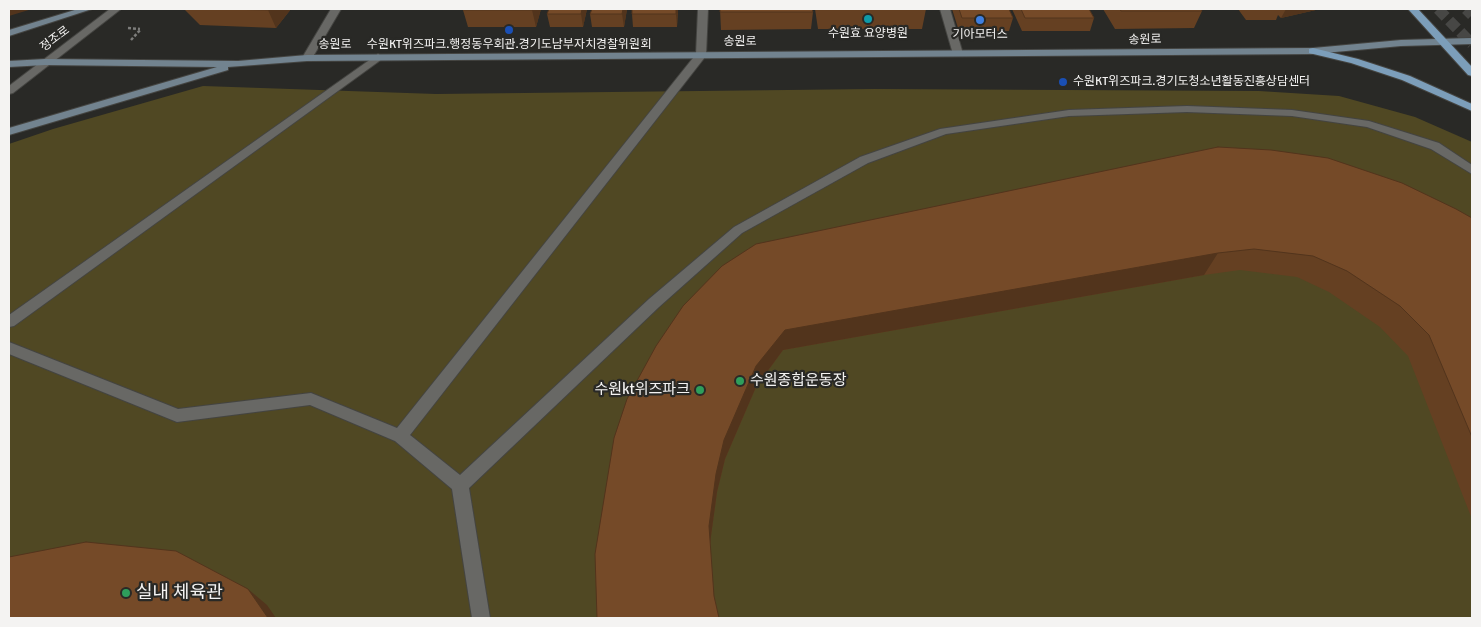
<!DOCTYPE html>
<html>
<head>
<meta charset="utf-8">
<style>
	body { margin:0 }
	#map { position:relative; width:1481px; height:627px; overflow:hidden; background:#292926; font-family:Signika,sans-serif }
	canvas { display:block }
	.frame { position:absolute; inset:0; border:10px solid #f4f3f2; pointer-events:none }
</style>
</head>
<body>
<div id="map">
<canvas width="1481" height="627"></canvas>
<div class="frame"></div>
</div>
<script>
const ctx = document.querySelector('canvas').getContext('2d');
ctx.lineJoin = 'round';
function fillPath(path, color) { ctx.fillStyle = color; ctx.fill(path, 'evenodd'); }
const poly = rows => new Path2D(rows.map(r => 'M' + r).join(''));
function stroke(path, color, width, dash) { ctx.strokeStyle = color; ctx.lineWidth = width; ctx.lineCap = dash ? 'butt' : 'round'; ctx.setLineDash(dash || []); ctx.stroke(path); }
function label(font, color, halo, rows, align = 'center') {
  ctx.font = font + ' Signika,"Noto Sans KR",sans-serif'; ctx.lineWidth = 4.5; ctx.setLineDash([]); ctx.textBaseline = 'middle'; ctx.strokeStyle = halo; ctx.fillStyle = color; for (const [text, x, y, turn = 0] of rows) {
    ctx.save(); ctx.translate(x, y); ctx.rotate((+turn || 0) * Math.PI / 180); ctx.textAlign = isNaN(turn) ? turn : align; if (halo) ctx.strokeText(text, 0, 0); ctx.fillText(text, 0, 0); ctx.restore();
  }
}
fillPath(poly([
	[203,86,436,94,874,89,1259,91,1339,96,1415,117,1472,142,1472,618,9,618,9,144,53,129]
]), '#504823');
stroke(poly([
	[1438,9,1472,44],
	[1466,9,1472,15]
]), '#474745', 11, [11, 5]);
const service = poly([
	[701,52,706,55,705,57,410,435,460,475,649,299,734,227,860,157,940,129,1069,110,1187,106,1292,110,1369,121,1439,143,1472,165,1472,174,1431,149,1367,127,1292,116,1187,112,1069,116,946,134,868,163,742,233,659,307,469,488,490,618,472,618,452,489,395,441,310,405,177,422,9,354,9,342,178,409,311,393,397,428,697,53,701,52],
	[378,54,383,57,382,59,14,326,9,327,9,315,378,54]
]);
const minor = poly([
	[331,9,341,9,311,60,303,60,302,58,331,9],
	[698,9,708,9,706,55,701,58,696,55,698,9],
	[940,9,950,9,963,54,962,56,954,56,953,54,940,9]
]);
const tertiary = poly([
	[110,9,121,9,13,93,9,94,9,86,110,9]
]);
const secondary = poly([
	[78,9,92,9,9,36,9,30,78,9],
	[1472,38,1472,44,1401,46,1313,54,307,61,228,67,228,70,9,135,9,128,217,67,45,65,9,67,9,61,45,59,238,61,307,55,1313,48,1401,40,1472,38]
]);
const primary = poly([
	[1408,9,1418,9,1472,67,1472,76,1468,75,1408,9],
	[1313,48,1358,59,1410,76,1472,104,1472,111,1402,80,1351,63,1309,53,1309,49,1313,48]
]);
stroke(service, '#444441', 2);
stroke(minor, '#444441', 2);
stroke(tertiary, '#444441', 2);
stroke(secondary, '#444441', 2);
stroke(primary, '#444441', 2);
stroke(poly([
	[128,28,140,29],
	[131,40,141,29]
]), '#7d7d7b', 2.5, [3, 2]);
fillPath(service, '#686865');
fillPath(minor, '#686865');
fillPath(tertiary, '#686865');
fillPath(secondary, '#72838f');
fillPath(primary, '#7c9eba');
fillPath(poly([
	[184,9,291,9,276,28,200,25],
	[541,9,536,27,468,27,463,10],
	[587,9,583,27,550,27,547,14],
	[627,9,624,27,592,27,590,14],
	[678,9,677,27,633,27,632,14],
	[720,9,813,12,811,29,721,30],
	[815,9,926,9,922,29,818,29],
	[952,9,1009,9,1013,18,1009,31,959,31],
	[1012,9,1089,9,1094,18,1090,31,1022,31],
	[1103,9,1201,9,1202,11,1194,28,1115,29],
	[1238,9,1320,9,1281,18,1278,15,1276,20,1246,20],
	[1472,218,1472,519,1408,356,1380,327,1329,292,1297,277,1240,270,1204,275,783,350,756,387,725,459,717,492,710,543,597,618,683,306]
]), '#654022');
fillPath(poly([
	[9,9,32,9,9,16],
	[269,9,291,9,276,28,268,10],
	[532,9,541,9,536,27,532,10],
	[582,9,587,9,583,27,581,14],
	[623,9,627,9,624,27,622,14],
	[676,9,678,9,677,27,676,14],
	[1286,9,1320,9,1281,18],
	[1218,253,1204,275,783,350,756,387,725,459,717,492,710,543,709,526,716,474,724,440,756,366,785,330],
	[248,589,267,605,276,618,268,618]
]), '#52341c');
const building = poly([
	[225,9,269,9,268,10,225,9],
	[464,9,532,9,532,10,463,10,464,9],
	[549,9,582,9,581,14,547,14,549,9],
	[592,9,623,9,622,14,590,14,592,9],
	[632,9,676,9,676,14,632,14,632,9],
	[720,9,812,9,813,12,720,12,720,9],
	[959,9,1009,9,1013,18,962,18,959,9],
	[1021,9,1089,9,1094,18,1025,18,1021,9],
	[1120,9,1201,9,1202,11,1121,11,1120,9],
	[1218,147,1271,150,1328,158,1402,183,1456,209,1472,218,1472,437,1429,335,1400,306,1347,271,1313,256,1254,249,1218,253,785,330,756,366,724,440,716,474,709,526,714,596,719,618,597,618,595,554,614,438,627,399,656,346,683,306,722,266,756,244,1218,147],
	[86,542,176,551,248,589,268,618,9,618,9,557,86,542]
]);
fillPath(building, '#754a28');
stroke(building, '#52341c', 1);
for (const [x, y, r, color] of [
	[868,19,5,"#0f9aa8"],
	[980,20,5,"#3f7fe0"],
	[509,30,5,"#1a4fb4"],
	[1063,82,5,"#1a4fb4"],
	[740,381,5,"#2e9e5b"],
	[700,390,5,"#2e9e5b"],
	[126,593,5,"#2e9e5b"]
]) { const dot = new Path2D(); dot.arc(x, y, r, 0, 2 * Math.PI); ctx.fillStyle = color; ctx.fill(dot); stroke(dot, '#292926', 2); }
label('12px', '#f4f3f2', '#292926', [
	["수원효 요양병원",868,34],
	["기아모터스",980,35],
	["수원KT위즈파크.행정동우회관.경기도남부자치경찰위원회",509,45],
	["수원KT위즈파크.경기도청소년활동진흥상담센터",1073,82,"left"]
]);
label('12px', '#f4f3f2', '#292926', [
	["정조로",55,39,-37],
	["송원로",1145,40,-1],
	["송원로",740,42],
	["송원로",335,45]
]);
label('15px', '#f4f3f2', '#292926', [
	["수원종합운동장",750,381],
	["수원kt위즈파크",690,390,"right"]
], 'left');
label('18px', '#f4f3f2', '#292926', [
	["실내 체육관",136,593]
], 'left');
</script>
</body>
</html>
